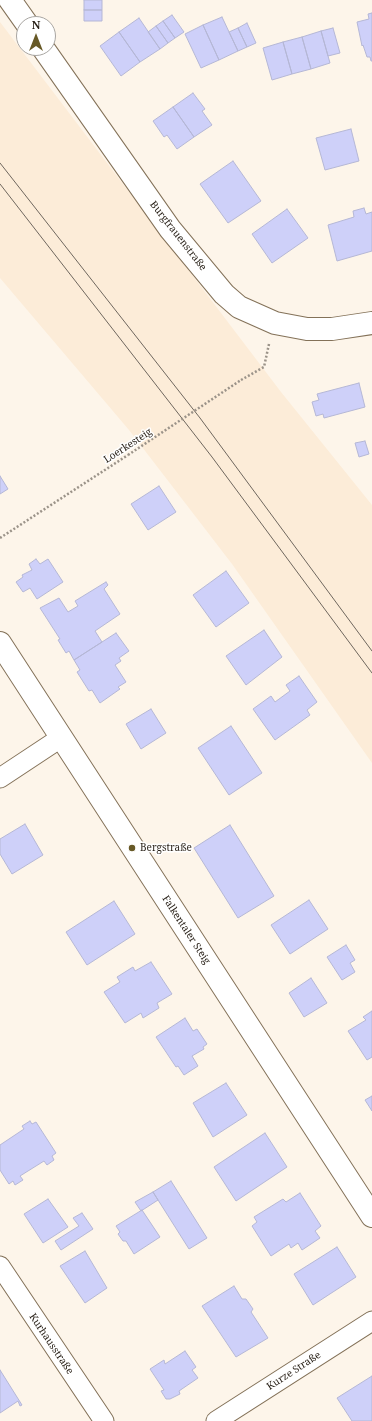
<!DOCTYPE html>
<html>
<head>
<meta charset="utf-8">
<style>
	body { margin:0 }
	#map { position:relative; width:372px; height:1421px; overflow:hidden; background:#fdf5ea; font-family:"Noto Serif",serif }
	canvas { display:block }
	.north { position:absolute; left:16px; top:16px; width:40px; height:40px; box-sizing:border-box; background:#fff; border:1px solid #a8a5a1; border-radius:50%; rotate:0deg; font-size:11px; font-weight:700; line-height:16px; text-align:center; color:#261e15 }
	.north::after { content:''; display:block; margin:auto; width:14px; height:18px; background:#675926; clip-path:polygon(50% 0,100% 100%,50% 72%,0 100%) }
</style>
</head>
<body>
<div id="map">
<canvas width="372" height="1421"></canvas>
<div class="north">N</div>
</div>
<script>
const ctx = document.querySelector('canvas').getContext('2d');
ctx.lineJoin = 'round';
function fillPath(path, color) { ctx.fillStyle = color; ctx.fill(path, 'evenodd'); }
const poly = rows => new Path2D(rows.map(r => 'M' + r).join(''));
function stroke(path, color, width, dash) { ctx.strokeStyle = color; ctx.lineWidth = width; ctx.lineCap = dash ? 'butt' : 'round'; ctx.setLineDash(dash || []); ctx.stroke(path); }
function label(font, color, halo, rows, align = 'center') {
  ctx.font = font + ' "Noto Serif",serif'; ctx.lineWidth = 3; ctx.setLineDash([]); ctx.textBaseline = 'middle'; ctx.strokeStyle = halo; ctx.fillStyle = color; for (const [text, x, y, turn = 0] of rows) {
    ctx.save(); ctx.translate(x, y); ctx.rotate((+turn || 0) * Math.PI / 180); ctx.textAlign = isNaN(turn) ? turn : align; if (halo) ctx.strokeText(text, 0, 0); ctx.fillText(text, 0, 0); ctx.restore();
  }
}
fillPath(poly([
	[0,22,281,392,372,505,372,763,232,564,129,430,0,278]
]), '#fcecd8');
const building = poly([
	[84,0,102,0,102,10,84,10,84,0],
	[84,10,102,10,102,21,84,21,84,10],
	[372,13,372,61,371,61,370,57,367,57,363,45,362,46,357,22,369,19,368,14,372,13],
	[172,15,184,32,175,38,163,21,172,15],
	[222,17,238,51,219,60,203,25,222,17],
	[139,18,160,49,140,62,119,32,139,18],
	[163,21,175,38,168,43,156,26,163,21],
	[247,23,256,43,247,47,238,28,247,23],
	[203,25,219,60,201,68,185,34,203,25],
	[156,26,168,43,160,49,148,32,156,26],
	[238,28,247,47,238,51,229,32,238,28],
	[333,28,340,53,328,56,321,31,333,28],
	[321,31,330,63,311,69,302,37,321,31],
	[119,32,140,62,121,76,100,46,119,32],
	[302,37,311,69,292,74,283,42,302,37],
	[283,42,292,74,272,80,263,48,283,42],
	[193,93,205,109,202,111,212,125,194,137,173,107,193,93],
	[173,107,194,137,177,149,167,135,164,137,153,121,173,107],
	[351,129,359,161,325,170,316,138,351,129],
	[233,161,261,201,228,223,200,184,233,161],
	[364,208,366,214,372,212,372,251,337,261,328,225,354,217,353,211,364,208],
	[287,209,308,238,272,263,252,234,287,209],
	[359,383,365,407,324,418,323,414,316,416,312,402,319,400,317,394,359,383],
	[365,441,369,454,359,457,355,443,365,441],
	[0,476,8,489,0,494,0,476],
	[159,486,176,512,148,530,131,504,159,486],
	[36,559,40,564,48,559,63,582,37,599,30,588,23,592,16,582,23,577,22,575,32,570,29,564,36,559],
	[226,571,249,603,216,627,193,595,226,571],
	[106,582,108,585,104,589,120,614,95,631,102,642,74,660,69,651,66,653,58,640,60,639,40,608,59,598,68,612,78,606,75,601,106,582],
	[264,630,282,657,246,685,226,656,264,630],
	[116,633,129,651,119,658,121,661,115,665,126,682,118,687,120,689,100,703,92,690,89,691,77,672,80,670,74,660,116,633],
	[299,676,317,702,307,710,310,715,275,740,253,709,271,696,275,702,290,691,286,685,299,676],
	[151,709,166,733,141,749,126,724,151,709],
	[231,726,262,773,229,795,198,748,231,726],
	[25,824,43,855,12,874,0,854,0,839,25,824],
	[230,825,274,896,238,918,194,848,230,825],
	[309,900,328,929,290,954,271,925,309,900],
	[114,901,135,934,87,965,66,932,114,901],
	[346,945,355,960,350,963,355,972,342,980,327,957,346,945],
	[151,962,172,994,157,1003,159,1008,143,1018,141,1013,125,1023,104,992,120,982,117,977,133,967,135,971,151,962],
	[311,978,327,1003,304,1017,289,993,311,978],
	[372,1011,372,1057,367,1060,348,1031,366,1020,363,1017,372,1011],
	[185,1018,193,1031,197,1029,207,1044,203,1047,204,1049,192,1056,198,1066,184,1075,178,1066,176,1067,156,1037,185,1018],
	[226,1083,247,1115,213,1137,193,1103,226,1083],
	[372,1096,372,1111,365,1100,372,1096],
	[30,1121,32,1124,36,1122,56,1153,52,1156,54,1160,47,1165,44,1161,20,1176,23,1180,15,1185,13,1181,9,1184,0,1170,0,1145,24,1129,22,1126,30,1121],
	[265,1133,287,1167,236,1201,214,1167,265,1133],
	[171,1181,207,1238,189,1249,153,1192,171,1181],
	[153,1192,158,1200,141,1211,135,1202,153,1192],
	[300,1193,321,1226,315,1231,320,1238,302,1250,298,1243,291,1248,289,1244,271,1256,252,1226,257,1222,254,1217,283,1199,286,1202,300,1193],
	[48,1199,68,1227,43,1243,24,1214,48,1199],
	[142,1210,160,1237,134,1254,126,1241,123,1241,118,1234,120,1232,116,1226,142,1210],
	[82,1213,93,1229,61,1250,55,1241,79,1226,73,1218,82,1213],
	[337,1247,356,1277,313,1305,294,1274,337,1247],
	[85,1251,107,1288,85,1303,60,1266,85,1251],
	[234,1286,242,1299,246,1299,253,1309,251,1312,268,1338,236,1357,202,1306,234,1286],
	[185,1351,196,1367,192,1370,198,1378,179,1391,180,1394,170,1399,166,1399,161,1391,164,1390,150,1369,164,1360,165,1364,185,1351],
	[0,1370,22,1405,20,1406,18,1401,0,1413,0,1370],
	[372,1376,372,1421,352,1421,337,1398,372,1376]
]);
fillPath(building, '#ced0f9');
stroke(building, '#b5b7d5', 1);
const minor = poly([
	[0,778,62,737],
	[0,1266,104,1421],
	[216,1421,372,1321]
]);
const tertiary = poly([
	[10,0,27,24],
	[43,48,170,229,224,294,239,307,275,323,307,329,332,329,372,323],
	[0,643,372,1216]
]);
stroke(minor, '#837158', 21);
stroke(tertiary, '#837158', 24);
stroke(poly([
	[241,380,264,367,269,344],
	[0,538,128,455]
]), '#9b9389', 2.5, [2, 2]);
stroke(minor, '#fff', 19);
stroke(tertiary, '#fff', 22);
stroke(poly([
	[0,163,200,418,372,651],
	[0,184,212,457,372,673]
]), '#6f675e', 1);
stroke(poly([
	[128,455,241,380]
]), '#9b9389', 2.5, [2, 2]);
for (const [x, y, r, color] of [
	[132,848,4,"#675926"]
]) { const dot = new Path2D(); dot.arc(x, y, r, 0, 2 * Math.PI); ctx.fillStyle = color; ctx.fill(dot); stroke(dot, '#fff', 1.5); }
label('10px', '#261e15', '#fff', [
	["Burgfrauenstraße",178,236,52],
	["Loerkesteig",128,446,-33],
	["Falkentaler Steig",186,930,57],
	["Kurhausstraße",51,1344,56],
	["Kurze Straße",294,1371,-33]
]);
label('10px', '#261e15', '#fff', [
	["Bergstraße",140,848]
], 'left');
</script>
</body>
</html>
